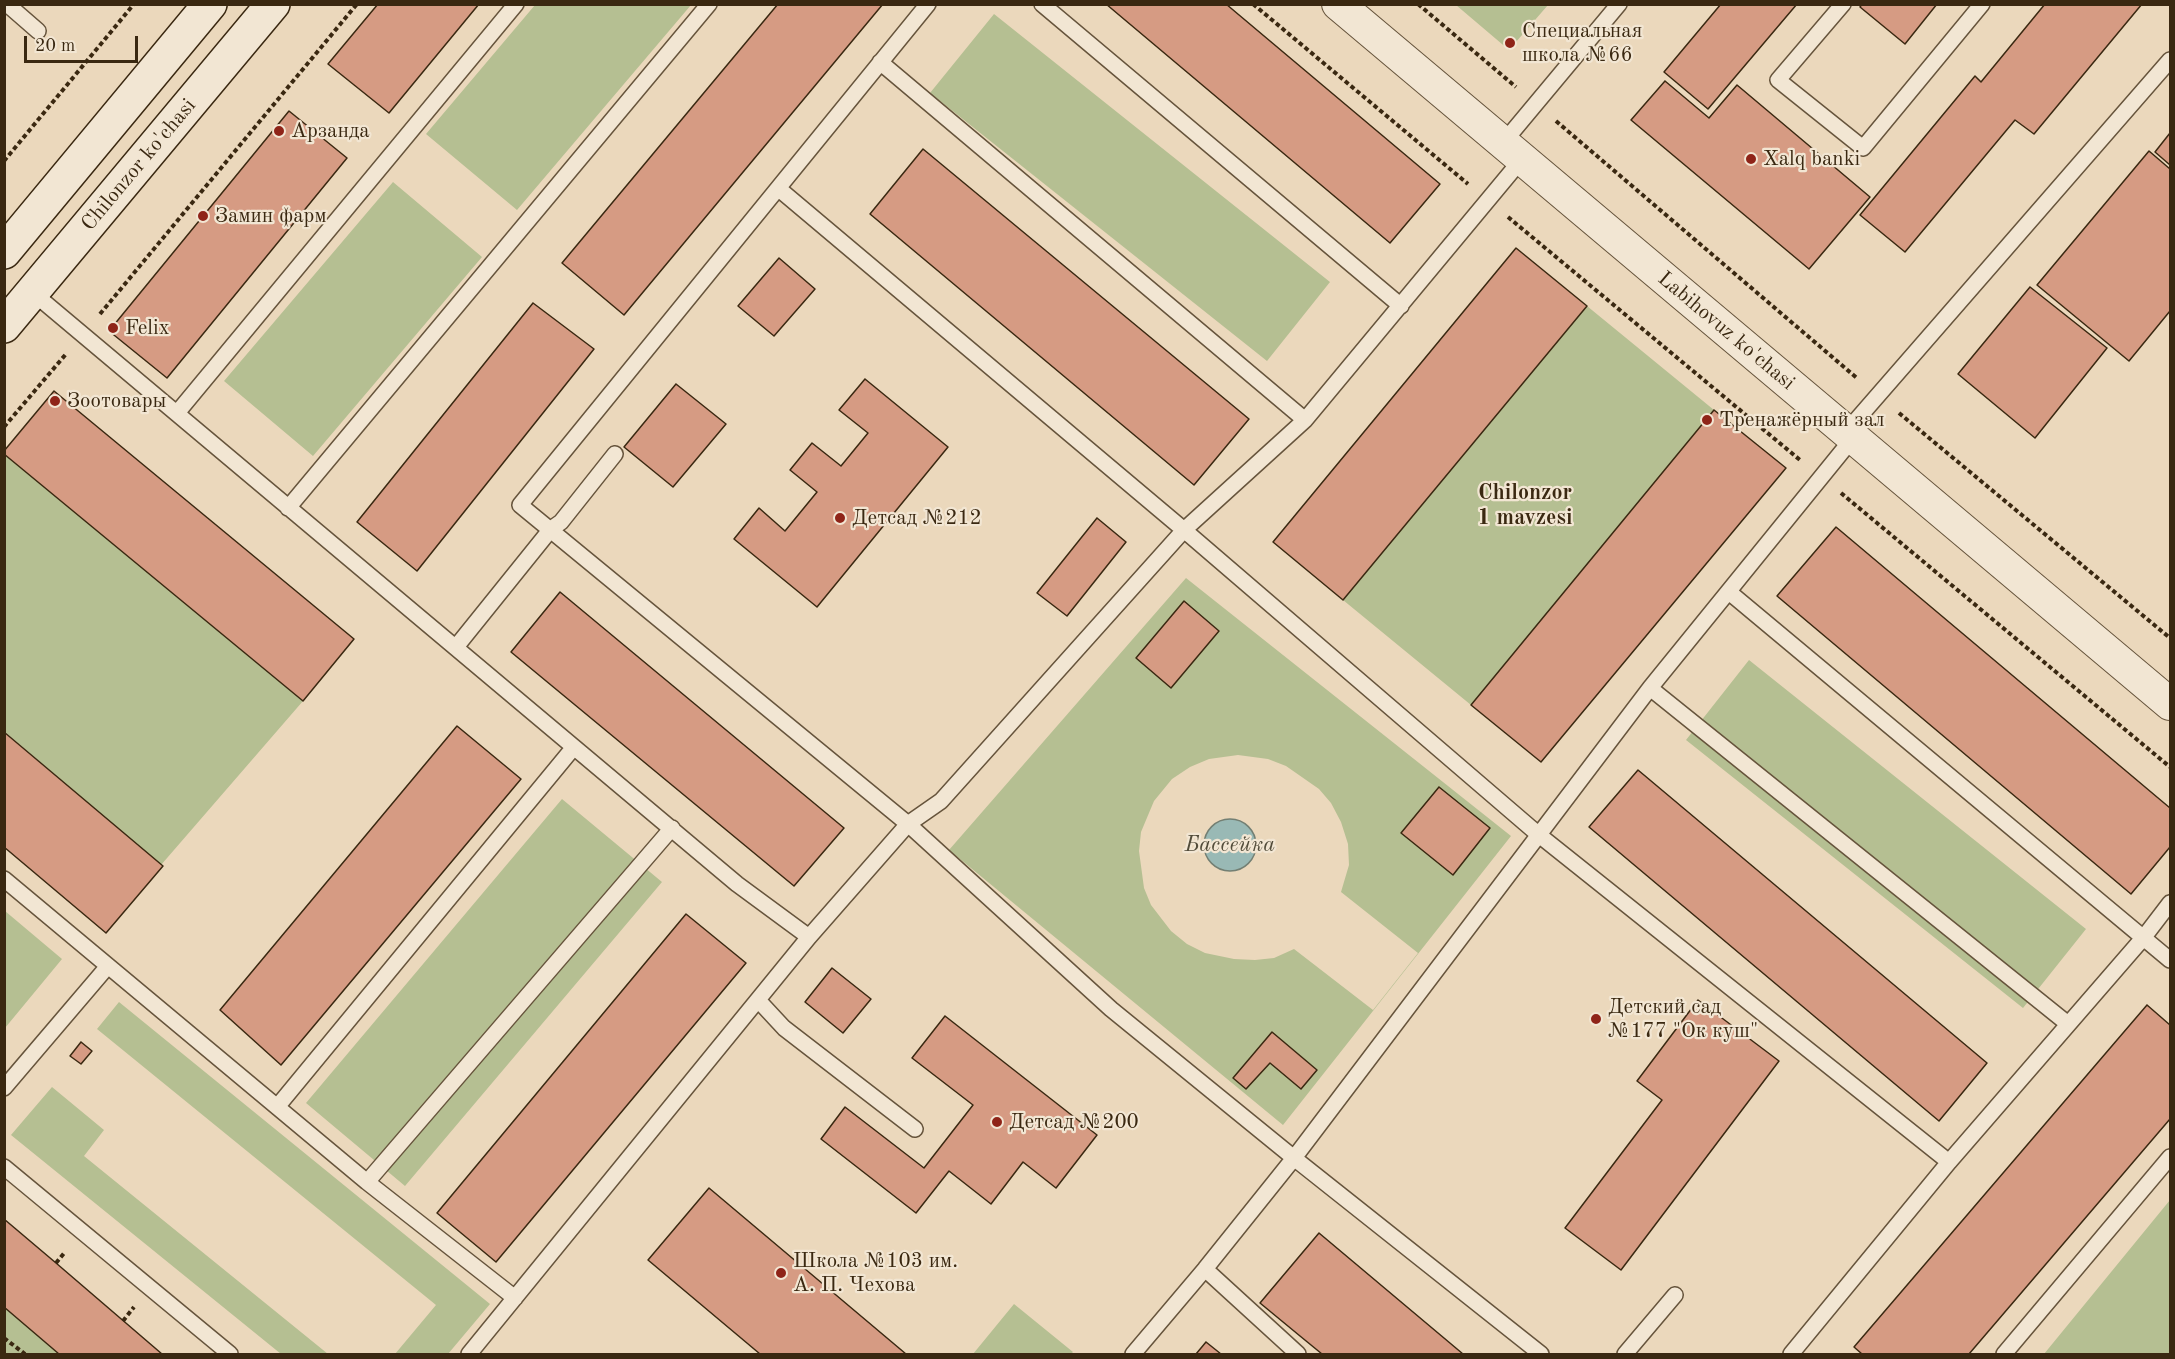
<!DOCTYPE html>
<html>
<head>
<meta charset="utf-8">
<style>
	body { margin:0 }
	#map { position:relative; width:2175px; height:1359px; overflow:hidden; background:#ebd8bc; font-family:"Old Standard TT",serif }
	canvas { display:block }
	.frame { position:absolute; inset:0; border:6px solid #3a2811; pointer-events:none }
	.scale { position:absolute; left:24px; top:36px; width:114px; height:27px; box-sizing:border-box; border:3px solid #3a2811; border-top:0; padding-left:8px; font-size:18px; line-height:21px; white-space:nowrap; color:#3a2811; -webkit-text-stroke:4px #f2e6d3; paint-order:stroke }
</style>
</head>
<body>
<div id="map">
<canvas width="2175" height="1359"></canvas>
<div class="frame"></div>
<div class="scale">20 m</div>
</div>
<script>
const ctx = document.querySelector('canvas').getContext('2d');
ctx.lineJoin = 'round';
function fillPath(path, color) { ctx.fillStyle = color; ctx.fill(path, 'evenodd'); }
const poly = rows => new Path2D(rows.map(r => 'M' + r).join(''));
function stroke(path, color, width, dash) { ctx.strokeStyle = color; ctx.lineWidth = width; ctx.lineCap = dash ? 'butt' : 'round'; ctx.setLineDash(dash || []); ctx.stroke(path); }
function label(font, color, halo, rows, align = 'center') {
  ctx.font = font + ' "Old Standard TT",serif'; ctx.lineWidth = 4.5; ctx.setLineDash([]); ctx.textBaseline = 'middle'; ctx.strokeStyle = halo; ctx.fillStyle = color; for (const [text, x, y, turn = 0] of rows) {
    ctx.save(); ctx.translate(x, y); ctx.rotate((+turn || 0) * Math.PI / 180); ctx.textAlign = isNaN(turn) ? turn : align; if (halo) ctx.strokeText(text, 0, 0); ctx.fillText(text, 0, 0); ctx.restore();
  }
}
fillPath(poly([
	[535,5,691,5,517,210,426,134],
	[1456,5,1548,5,1509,50],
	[994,14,1330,282,1267,361,930,93],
	[393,182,482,257,313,456,224,381],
	[1587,306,1714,410,1471,705,1343,600],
	[4,454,303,701,161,865,5,732],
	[1186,578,1511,836,1283,1125,949,850],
	[1238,755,1268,759,1286,766,1319,789,1331,803,1341,822,1348,844,1349,865,1341,892,1418,953,1373,1010,1294,949,1274,958,1255,960,1234,959,1205,953,1187,944,1171,931,1151,905,1144,888,1139,851,1141,832,1154,801,1172,779,1190,767,1209,759],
	[1749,660,2086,929,2023,1008,1686,740],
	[562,799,662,882,405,1186,306,1103],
	[5,911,62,959,5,1028],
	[119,1002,490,1304,448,1354,395,1354,436,1305,97,1029],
	[52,1087,104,1130,84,1156,328,1354,281,1354,11,1135],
	[2170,1200,2170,1354,2044,1354],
	[1014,1304,1073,1352,1071,1354,973,1354],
	[5,1307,59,1354,5,1354]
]), '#b5bf92');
const water = poly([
	'1204 845a26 26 0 1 1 52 0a26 26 0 1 1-52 0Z'
]);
fillPath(water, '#99b9b5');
stroke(water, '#737f73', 1.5);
const building = poly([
	[378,4,479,4,389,113,328,64,378,4],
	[778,4,883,4,624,315,562,263,778,4],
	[1106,4,1226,4,1440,184,1390,243,1106,4],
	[1721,4,1797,4,1708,109,1664,72,1721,4],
	[1862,4,1937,4,1905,44,1860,7,1862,4],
	[2045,4,2142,4,2034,134,2015,120,1905,252,1860,215,1975,76,1981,82,2045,4],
	[1665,81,1709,118,1737,85,1870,197,1809,269,1631,120,1665,81],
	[289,111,347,158,167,378,109,331,289,111],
	[2170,133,2170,165,2155,152,2170,133],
	[923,149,1249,419,1194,485,870,214,923,149],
	[2149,151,2170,169,2170,311,2129,361,2037,285,2149,151],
	[1516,248,1587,306,1343,600,1273,542,1516,248],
	[779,258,815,289,774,336,738,306,779,258],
	[2030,287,2107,348,2035,438,1958,374,2030,287],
	[533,303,594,349,417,571,357,522,533,303],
	[865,379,948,447,817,607,734,539,759,508,785,531,817,492,790,470,812,443,841,466,868,433,839,410,865,379],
	[676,384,726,424,673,487,624,447,676,384],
	[54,391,354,639,303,701,4,454,4,451,54,391],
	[1714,410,1786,468,1541,762,1471,705,1714,410],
	[1097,518,1126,542,1067,616,1037,593,1097,518],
	[1836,527,2170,808,2170,847,2131,894,1777,596,1836,527],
	[560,592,844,828,794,886,511,652,560,592],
	[1184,601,1219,631,1171,688,1136,658,1184,601],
	[457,726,521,779,281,1065,220,1010,457,726],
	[4,732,163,866,106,933,4,847,4,732],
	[1638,770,1987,1063,1939,1121,1589,827,1638,770],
	[1439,787,1490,828,1453,875,1401,833,1439,787],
	[686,914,746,963,496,1262,437,1213,686,914],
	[832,968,871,999,843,1033,805,1002,832,968],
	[1698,1000,1779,1061,1621,1270,1565,1228,1662,1100,1637,1081,1698,1000],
	[2147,1005,2170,1025,2170,1119,1969,1354,1862,1354,1854,1347,2147,1005],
	[945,1016,1097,1135,1056,1188,1023,1162,991,1204,949,1171,916,1213,821,1139,845,1107,924,1168,973,1105,912,1058,945,1016],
	[1272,1032,1317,1070,1301,1089,1270,1063,1246,1089,1233,1078,1272,1032],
	[81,1042,92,1051,81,1064,70,1056,81,1042],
	[709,1188,906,1354,760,1354,648,1260,709,1188],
	[4,1219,56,1263,162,1354,59,1354,4,1307,4,1219],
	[1319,1233,1463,1354,1322,1354,1300,1336,1260,1303,1319,1233],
	[1206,1342,1221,1354,1196,1354,1206,1342]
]);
fillPath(building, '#d69b83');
stroke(building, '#3a2811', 1.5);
const lane = poly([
	[7,4,38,31],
	[1042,4,1401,306],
	[1843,4,1778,80,1863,148,1982,4],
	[880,62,1305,420],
	[1503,143,1619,4],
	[779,189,1184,530,1539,835,1949,1162],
	[32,292,737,884,809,937],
	[177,413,516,4],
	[1846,432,2170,60],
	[288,508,709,4],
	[1729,592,2170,960],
	[456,647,551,529,561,522,615,454],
	[1650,688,2068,1024],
	[4,879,367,1182,515,1298],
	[758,1000,784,1028,915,1129],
	[4,1088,108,966],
	[277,1107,574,747],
	[4,1167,230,1354],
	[367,1182,672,828],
	[1205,1269,1298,1354],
	[469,1354,809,937,908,824,520,505,928,4],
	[1133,1354,1205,1269,1294,1158,1111,1009,908,824,941,801,1184,530,1305,420,1522,159],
	[1541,1354,1294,1158,1650,688,1853,438],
	[1625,1354,1675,1295],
	[1791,1354,1949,1162,2144,937,2170,903],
	[2004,1354,2170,1157]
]);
const street = poly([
	[1338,4,2170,704]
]);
const secondary = poly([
	[4,252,210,4],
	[4,326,273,4]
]);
stroke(lane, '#66543c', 18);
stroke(street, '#66543c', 34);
stroke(secondary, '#3a2811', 36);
stroke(poly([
	[1253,4,1468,184],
	[1418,4,1516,87],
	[1556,121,1858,379],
	[4,161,134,4],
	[1508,217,1800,460],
	[100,314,357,4],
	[1899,413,2170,638],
	[4,427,66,354],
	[1841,493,2170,767],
	[56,1263,65,1252],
	[123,1321,134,1307],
	[4,1338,25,1354]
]), '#3a2811', 4, [4.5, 3]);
stroke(lane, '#f2e6d3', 15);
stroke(street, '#f2e6d3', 32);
stroke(secondary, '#f2e6d3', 33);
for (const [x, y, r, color] of [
	[1510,43,6,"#8f2418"],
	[279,131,6,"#8f2418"],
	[1751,159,6,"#8f2418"],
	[203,216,6,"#8f2418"],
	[113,328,6,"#8f2418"],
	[55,401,6,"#8f2418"],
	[1707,420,6,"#8f2418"],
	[840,518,6,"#8f2418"],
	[1596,1019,6,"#8f2418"],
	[997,1122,6,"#8f2418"],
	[781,1273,6,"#8f2418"]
]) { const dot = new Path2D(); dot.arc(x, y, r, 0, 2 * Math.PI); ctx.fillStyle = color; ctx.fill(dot); stroke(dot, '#f2e6d3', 2); }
label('21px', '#3a2811', '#f2e6d3', [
	["Специальная",1522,31],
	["школа №66",1522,55],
	["Арзанда",291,131],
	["Xalq banki",1763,159],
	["Замин фарм",215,216],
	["Felix",125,328],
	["Зоотовары",67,401],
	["Тренажёрный зал",1719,420],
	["Детсад №212",852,518],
	["Детский сад",1608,1007],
	["№177 \"Ок куш\"",1608,1031],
	["Детсад №200",1009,1122],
	["Школа №103 им.",793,1261],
	["А. П. Чехова",793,1285]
], 'left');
label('21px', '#3a2811', '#f2e6d3', [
	["Chilonzor ko'chasi",139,165,-50],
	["Labihovuz ko'chasi",1726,331,40]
]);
label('bold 22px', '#3a2811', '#f2e6d3', [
	["Chilonzor",1525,493],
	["1 mavzesi",1525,518]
]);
label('italic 22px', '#524c3a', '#f2e6d3', [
	["Бассейка",1230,845]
]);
</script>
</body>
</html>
